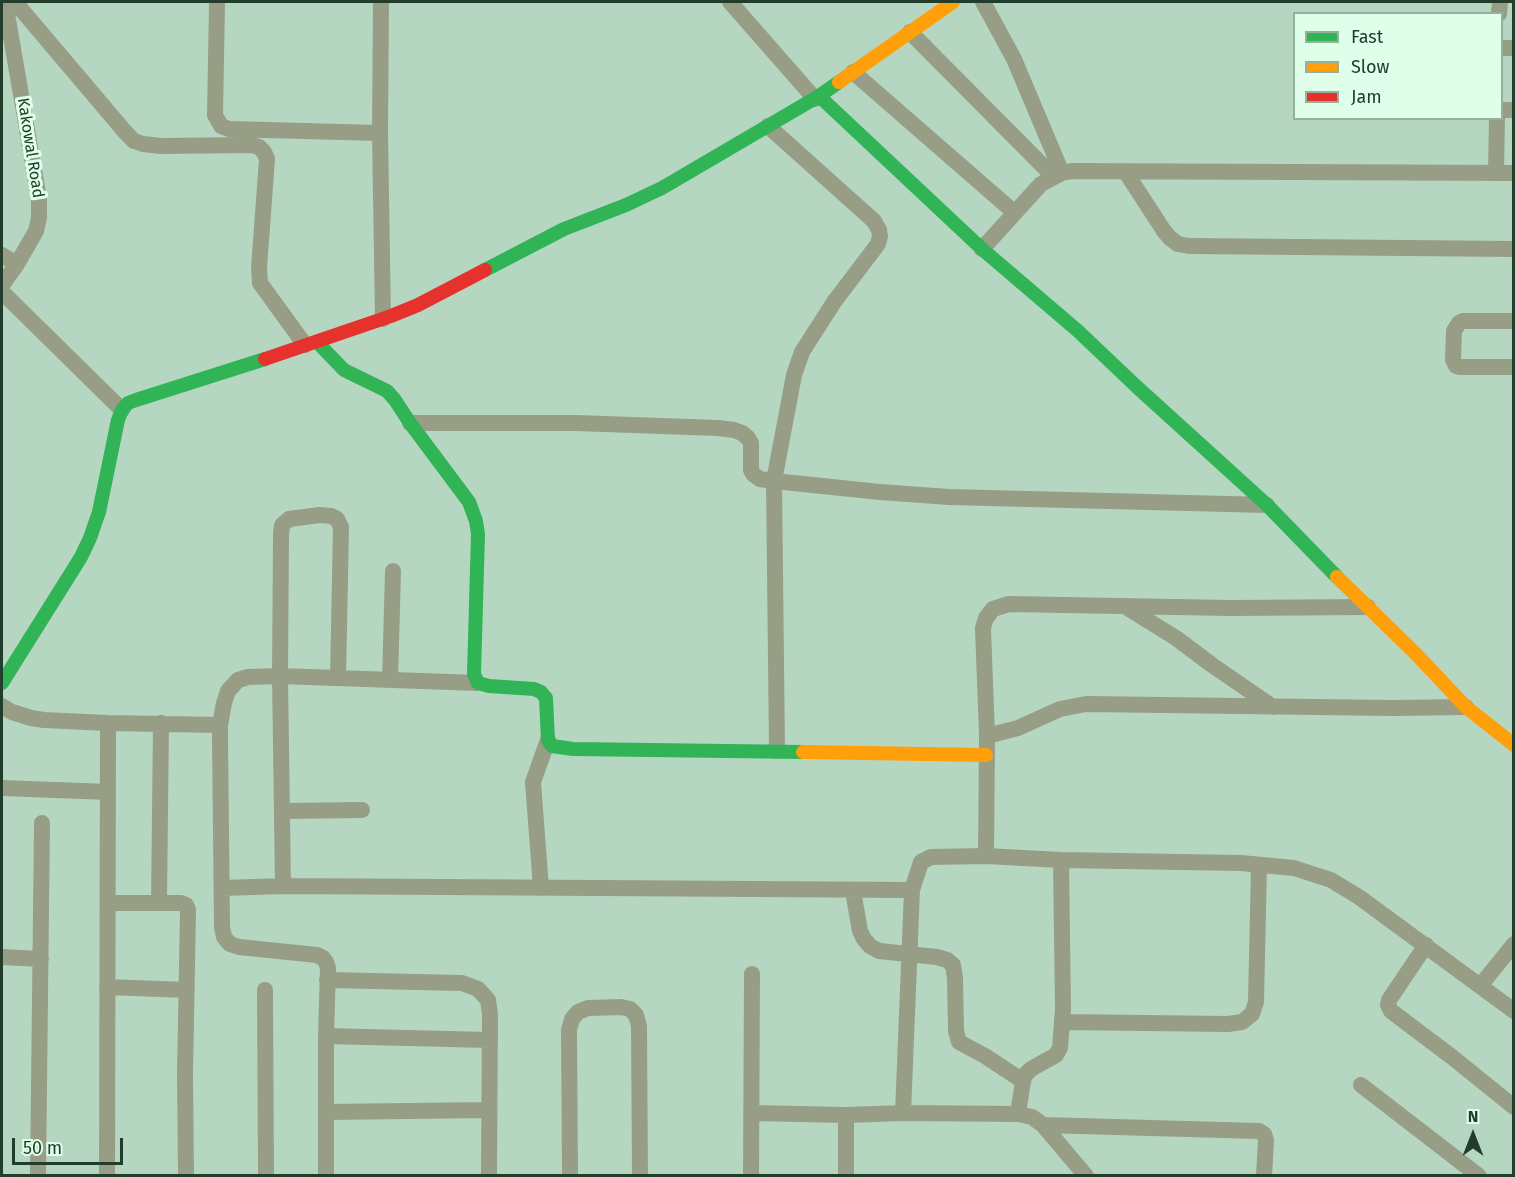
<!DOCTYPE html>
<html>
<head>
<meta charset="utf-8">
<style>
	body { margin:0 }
	#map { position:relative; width:1515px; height:1177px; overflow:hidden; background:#b5d7c2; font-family:"Fira Sans",sans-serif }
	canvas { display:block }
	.frame { position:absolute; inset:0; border:3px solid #233d2d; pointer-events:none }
	.legend { position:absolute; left:1293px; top:12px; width:210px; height:108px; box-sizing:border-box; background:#dfffea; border:2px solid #94b19e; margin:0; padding:8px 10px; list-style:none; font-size:18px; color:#233d2d }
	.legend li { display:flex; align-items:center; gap:12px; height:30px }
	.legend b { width:30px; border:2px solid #94b19e }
	.north { position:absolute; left:1443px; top:1105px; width:60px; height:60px; -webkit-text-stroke:4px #dfffea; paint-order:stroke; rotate:0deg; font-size:16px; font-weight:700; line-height:24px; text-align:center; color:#233d2d }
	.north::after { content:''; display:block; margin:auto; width:21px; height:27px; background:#233d2d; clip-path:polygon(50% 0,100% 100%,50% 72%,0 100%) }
	.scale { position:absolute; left:12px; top:1138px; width:111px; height:27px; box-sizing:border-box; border:3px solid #233d2d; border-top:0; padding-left:8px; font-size:18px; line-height:21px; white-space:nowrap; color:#233d2d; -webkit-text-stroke:4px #dfffea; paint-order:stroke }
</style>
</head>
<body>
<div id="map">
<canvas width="1515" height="1177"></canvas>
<div class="frame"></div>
<ul class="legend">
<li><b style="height:8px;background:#30b455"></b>Fast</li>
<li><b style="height:8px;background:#ff9f0a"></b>Slow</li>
<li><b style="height:8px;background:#e5322d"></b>Jam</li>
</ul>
<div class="north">N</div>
<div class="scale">50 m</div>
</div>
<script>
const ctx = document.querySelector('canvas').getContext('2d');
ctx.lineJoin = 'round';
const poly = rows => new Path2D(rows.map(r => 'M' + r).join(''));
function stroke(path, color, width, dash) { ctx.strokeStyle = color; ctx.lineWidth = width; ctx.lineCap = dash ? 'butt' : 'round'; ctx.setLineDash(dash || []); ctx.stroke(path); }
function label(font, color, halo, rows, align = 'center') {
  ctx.font = font + ' "Fira Sans",sans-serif'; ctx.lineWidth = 6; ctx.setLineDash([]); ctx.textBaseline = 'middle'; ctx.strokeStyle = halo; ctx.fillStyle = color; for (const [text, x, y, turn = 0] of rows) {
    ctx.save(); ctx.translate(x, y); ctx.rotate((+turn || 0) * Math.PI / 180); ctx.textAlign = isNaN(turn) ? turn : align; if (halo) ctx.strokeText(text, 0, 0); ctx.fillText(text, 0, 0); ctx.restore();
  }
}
stroke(poly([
	[15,2,126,133,134,141,143,144,161,146,252,145,259,147,264,152,267,159,259,268,260,283,305,345],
	[217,2,215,115,221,126,229,129,380,133],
	[381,2,380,133,383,319],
	[730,2,815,99],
	[983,2,1014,59,1062,173],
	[1499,14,1500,2],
	[910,32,1054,177],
	[1502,48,1514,48],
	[853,72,1015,213],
	[1502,110,1514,110],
	[768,126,874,221,879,230,880,236,878,244,834,302,802,352,794,375,774,481,777,751],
	[1125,171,1164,231,1170,238,1178,244,1189,246,1514,249],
	[1496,173,1497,118],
	[982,249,1041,184,1062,173,1072,171,1514,173],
	[2,255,17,264],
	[2,285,17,264,36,231,39,218,39,199,5,2],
	[2,292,122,410],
	[1514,321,1463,321,1459,323,1454,331,1453,360,1456,366,1459,367,1514,367],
	[410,423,576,423,718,428,734,430,742,433,748,438,751,443,751,470,753,474,760,479,774,481,880,492,949,497,1267,505],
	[1126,607,1176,638,1212,665,1273,707],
	[390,680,393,571],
	[2,706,12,712,31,718,44,720,108,723,220,725],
	[987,736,1018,728,1060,709,1086,704,1393,708,1466,707],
	[2,788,108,792],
	[282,811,362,810],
	[986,856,987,736,983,628,986,618,993,609,1009,604,1230,608,1368,607],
	[283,886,280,676,281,535,282,525,289,519,320,515,331,516,337,519,341,527,338,678],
	[223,888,283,886,912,890],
	[541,888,533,782,548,740],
	[853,891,860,931,864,939,870,946,879,951,937,957,947,960,953,965,955,978,956,1031,959,1042,985,1056,1023,1081],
	[108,903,181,903,186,905,188,910,185,1074,186,1176],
	[159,903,161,723],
	[1426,945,1389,1000,1388,1005,1391,1011,1452,1057,1514,1107],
	[2,957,41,959],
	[327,980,462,983,478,989,488,1000,490,1014,489,1176],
	[1480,986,1514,944],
	[107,987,187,990],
	[265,990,266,1176],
	[1062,1022,1228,1024,1242,1022,1252,1014,1256,1002,1259,865],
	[326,1036,489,1040],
	[1361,1085,1479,1176],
	[326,1112,489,1110],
	[752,1113,846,1115,903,1113,1018,1114,1032,1117,1043,1125,1086,1176],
	[903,1113,912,890,921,862,931,857,986,856,1061,860,1241,863,1294,868,1331,880,1359,897,1514,1011],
	[1018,1114,1023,1081,1025,1075,1031,1069,1056,1055,1060,1048,1063,1009,1061,860],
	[846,1115,846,1176],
	[1043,1125,1259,1131,1264,1134,1266,1140,1264,1176],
	[38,1176,42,823],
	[107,1176,108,723],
	[326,1176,326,1036,328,968,326,962,323,958,317,955,239,947,230,944,224,937,222,927,220,738,220,725,224,703,228,691,238,680,248,677,280,676,478,683],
	[570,1176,569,1030,572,1019,578,1012,588,1008,621,1007,630,1009,636,1015,639,1026,640,1176],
	[751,1176,752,974]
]), '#989d86', 16);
stroke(poly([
	[819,96,982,249,1078,331,1137,387,1267,505,1337,577],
	[485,270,564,229,626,205,662,188,819,96,839,82],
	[317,342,344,370,387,391,395,400,410,423,469,502,476,521,478,534,474,674,478,683,489,686,534,689,541,692,546,698,548,740,552,746,573,749,803,752],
	[2,683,81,557,90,538,99,512,118,420,122,410,128,403,136,400,265,359]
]), '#30b455', 14);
stroke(poly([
	[839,82,953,2],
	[1337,577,1416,654,1466,707,1514,745],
	[803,752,986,755]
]), '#ff9f0a', 14);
stroke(poly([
	[265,359,391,316,418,305,485,270]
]), '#e5322d', 14);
label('16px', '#233d2d', '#dfffea', [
	["Kakowal Road",30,148,81]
]);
</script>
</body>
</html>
